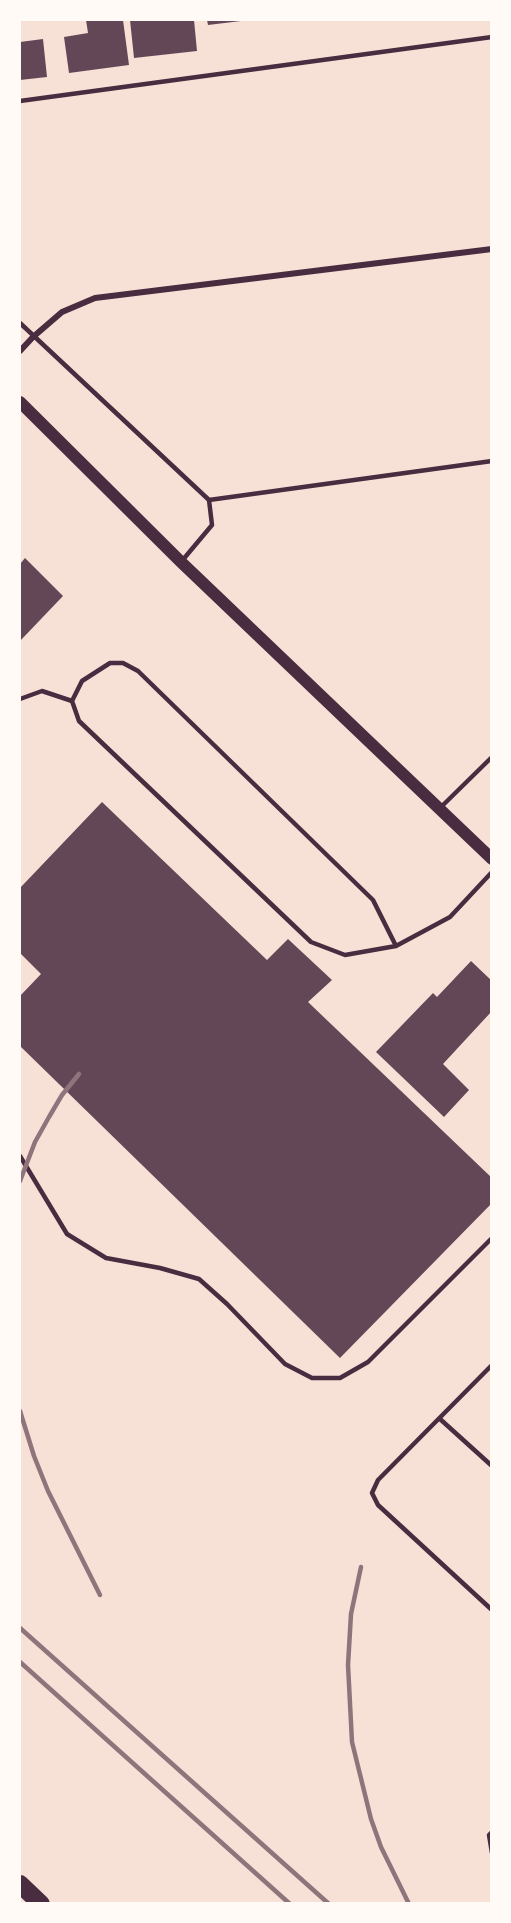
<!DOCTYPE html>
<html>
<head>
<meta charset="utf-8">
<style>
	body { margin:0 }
	#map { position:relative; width:511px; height:1923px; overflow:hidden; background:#f7e1d7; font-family:Inter,sans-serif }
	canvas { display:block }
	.frame { position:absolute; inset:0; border:21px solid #fffaf5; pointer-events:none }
</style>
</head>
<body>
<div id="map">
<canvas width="511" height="1923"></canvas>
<div class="frame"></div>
</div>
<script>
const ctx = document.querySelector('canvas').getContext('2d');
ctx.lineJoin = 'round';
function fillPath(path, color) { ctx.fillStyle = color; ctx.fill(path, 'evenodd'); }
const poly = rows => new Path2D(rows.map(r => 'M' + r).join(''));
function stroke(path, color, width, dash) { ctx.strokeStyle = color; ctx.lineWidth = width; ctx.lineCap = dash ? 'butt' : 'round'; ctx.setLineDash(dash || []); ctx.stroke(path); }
fillPath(poly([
	[86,20,123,20,129,65,69,73,64,37,88,33],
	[130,20,194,20,197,51,134,58],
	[207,20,241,20,241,21,208,25],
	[43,39,47,77,20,80,20,42],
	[25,558,63,596,20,641,20,564],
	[102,802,267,960,288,939,332,980,308,1002,492,1178,492,1203,340,1358,20,1046,20,996,41,974,20,953,20,888],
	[471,961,492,981,492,1011,443,1064,469,1090,444,1117,376,1052,433,993,437,997]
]), '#644757');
stroke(poly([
	[20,101,492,37],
	[20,323,209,500,492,461],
	[181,562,212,525,209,500],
	[20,699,42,691,72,701],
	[441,807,492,757],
	[396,946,373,900,138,671,123,663,110,663,82,681,72,701,79,721,311,942,345,955,396,946,450,917,492,872],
	[20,1156,67,1234,106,1258,160,1268,199,1279,227,1304,285,1364,312,1378,340,1378,368,1362,492,1238],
	[492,1365,378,1480,372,1493,378,1505,492,1610],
	[440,1419,492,1466],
	[492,1832,489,1835,492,1853]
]), '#4a2c40', 4.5);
stroke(poly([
	[20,351,33,337,62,312,95,298,492,249]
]), '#4a2c40', 6);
stroke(poly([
	[20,402,181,562,492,859]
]), '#4a2c40', 12);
stroke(poly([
	[20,1884,41,1904]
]), '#4a2c40', 18);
stroke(poly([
	[20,1181,35,1142,49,1117,62,1095,79,1074],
	[20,1411,34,1456,48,1491,100,1595],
	[361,1567,351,1614,348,1665,352,1742,371,1819,381,1847,409,1904],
	[20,1628,329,1904],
	[20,1662,290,1904]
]), '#8f747c', 4.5);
</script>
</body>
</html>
